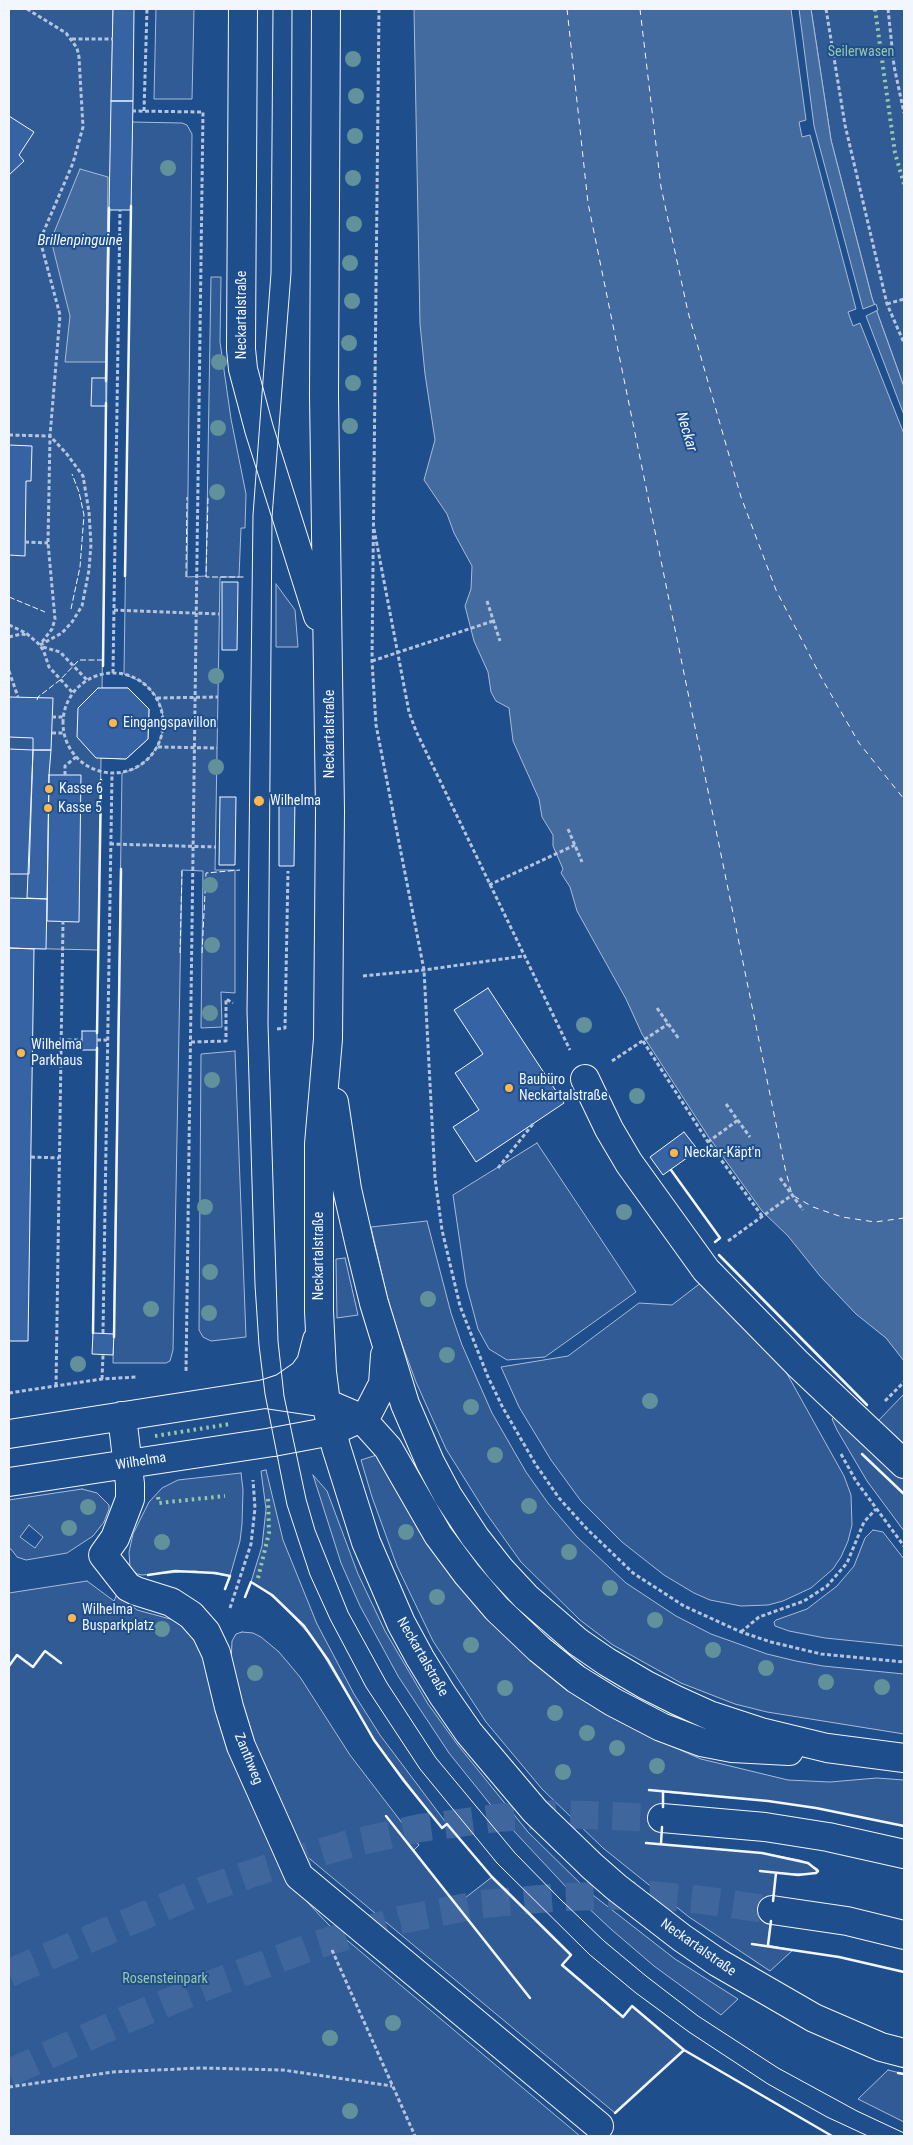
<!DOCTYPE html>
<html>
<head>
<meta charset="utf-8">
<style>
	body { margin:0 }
	#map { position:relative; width:913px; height:2145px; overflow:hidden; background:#1f4e8c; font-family:"Roboto Condensed",sans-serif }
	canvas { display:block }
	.frame { position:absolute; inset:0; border:10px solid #f2f6ff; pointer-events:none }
</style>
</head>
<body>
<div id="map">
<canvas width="913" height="2145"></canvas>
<div class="frame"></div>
</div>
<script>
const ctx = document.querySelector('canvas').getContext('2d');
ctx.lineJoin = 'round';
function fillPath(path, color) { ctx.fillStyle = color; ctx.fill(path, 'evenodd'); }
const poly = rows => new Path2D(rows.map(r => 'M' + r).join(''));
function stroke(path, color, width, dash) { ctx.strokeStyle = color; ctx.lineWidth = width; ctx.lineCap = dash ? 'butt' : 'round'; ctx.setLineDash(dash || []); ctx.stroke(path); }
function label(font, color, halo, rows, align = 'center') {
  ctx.font = font + ' "Roboto Condensed",sans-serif'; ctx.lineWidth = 4; ctx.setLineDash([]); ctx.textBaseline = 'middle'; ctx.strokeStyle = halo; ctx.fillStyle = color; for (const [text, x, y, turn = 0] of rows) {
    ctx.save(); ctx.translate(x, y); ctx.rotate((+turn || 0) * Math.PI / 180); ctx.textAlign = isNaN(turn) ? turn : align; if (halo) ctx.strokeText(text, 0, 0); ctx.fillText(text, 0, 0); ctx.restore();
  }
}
const built = poly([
	[9,9,113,9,102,688,128,688,149,709,148,739,126,759,101,758,98,950,9,948,9,9],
	[156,9,194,9,192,99,154,99,156,9],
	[811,9,904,9,904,387,872,298,831,140,811,9],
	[132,122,182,123,187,125,192,134,187,577,206,576,211,277,221,277,220,342,231,419,246,494,245,528,241,528,239,577,220,577,215,870,235,870,235,993,221,992,222,1027,201,1028,203,871,182,870,173,1350,170,1361,166,1363,113,1363,122,773,137,768,150,757,159,743,164,727,162,709,155,695,144,683,124,674,132,122],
	[276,584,295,610,298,647,276,647,276,584],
	[235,1051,246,1337,211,1341,203,1337,199,1330,201,1054,235,1051],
	[537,1143,636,1292,545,1357,507,1360,489,1349,478,1329,466,1284,453,1195,537,1143],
	[427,1221,451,1313,462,1345,492,1413,526,1472,548,1503,577,1537,626,1583,676,1616,711,1634,767,1654,796,1661,823,1666,904,1674,904,1734,767,1712,735,1704,681,1683,613,1645,580,1620,521,1562,486,1513,446,1449,416,1382,399,1336,387,1296,371,1227,427,1221],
	[345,1258,358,1315,337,1318,336,1259,345,1258],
	[702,1282,781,1363,844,1476,851,1495,852,1525,848,1541,841,1557,833,1569,811,1588,783,1601,768,1605,741,1606,710,1600,694,1593,664,1575,622,1542,581,1501,551,1460,519,1407,501,1367,568,1356,639,1303,672,1305,702,1282],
	[904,1394,904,1448,877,1422,904,1394],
	[835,1416,904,1479,904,1531,867,1481,837,1430,832,1419,835,1416],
	[380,1454,456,1581,487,1618,531,1660,568,1690,607,1715,655,1739,701,1759,788,1780,830,1782,877,1778,904,1780,904,1826,816,1808,768,1801,663,1792,661,1844,762,1853,800,1860,818,1869,816,1873,806,1874,776,1873,768,1945,793,1950,770,1971,689,1917,603,1848,542,1789,486,1722,433,1641,397,1566,372,1497,361,1460,380,1454],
	[266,1470,283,1540,317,1624,354,1694,380,1735,447,1824,442,1828,374,1740,315,1641,282,1604,261,1588,251,1582,262,1546,266,1509,261,1471,266,1470],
	[241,1473,243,1490,242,1524,240,1541,230,1576,195,1571,142,1575,137,1574,130,1568,129,1552,133,1534,149,1502,162,1488,178,1480,241,1473],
	[313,1475,327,1491,358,1574,385,1631,428,1704,457,1744,528,1832,589,1892,675,1959,738,1999,721,2015,654,1966,612,1930,568,1889,498,1814,449,1753,398,1676,360,1606,341,1563,313,1475],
	[82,1489,97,1493,109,1505,109,1509,104,1522,93,1536,67,1553,26,1560,17,1557,11,1549,9,1549,9,1500,82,1489],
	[29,1525,43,1537,35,1548,20,1537,29,1525],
	[873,1530,883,1532,904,1559,904,1646,825,1638,789,1631,775,1626,774,1622,776,1620,807,1609,837,1586,854,1566,865,1538,873,1530],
	[87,1581,114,1601,117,1594,137,1610,174,1620,190,1633,201,1649,292,1886,329,1925,580,2136,9,2136,9,1593,87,1581],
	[242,1632,253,1633,261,1637,279,1652,300,1677,350,1755,419,1845,414,1850,456,1905,492,1877,571,1955,563,1965,623,2016,632,2006,684,2050,615,2113,298,1849,251,1742,231,1663,232,1641,236,1634,242,1632],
	[888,2070,904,2074,904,2122,858,2099,888,2070]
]);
fillPath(built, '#305b95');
stroke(built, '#a8bbd7', 1);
const water = poly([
	[414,9,811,9,831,140,872,298,904,387,904,1361,886,1338,856,1314,820,1276,788,1236,762,1211,708,1136,642,1034,626,999,577,911,570,887,561,873,563,869,553,846,553,835,542,817,539,799,513,741,509,708,496,701,491,692,488,672,474,641,465,606,471,589,472,566,454,533,447,514,424,480,435,440,425,374,420,324,414,9],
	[80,169,108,177,106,362,65,362,70,316,51,240,80,169]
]);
fillPath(water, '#446ba0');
stroke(water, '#a8bbd7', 1);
const pier = poly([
	[791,9,799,9,814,126,863,309,876,304,878,310,866,316,904,415,904,434,860,323,853,326,848,312,856,309,810,135,802,137,799,122,806,120,791,9]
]);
fillPath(pier, '#1f4e8c');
stroke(pier, '#a8bbd7', 1);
stroke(poly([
	[567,9,588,203,785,1168,792,1195,813,1207,842,1217,875,1222,904,1218],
	[640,9,661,187,688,312,741,497,776,590,821,677,859,743,904,799]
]), '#f2f6ff', 1, [6, 5]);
const building = poly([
	[113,9,134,9,133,101,111,101,113,9],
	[111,101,133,101,131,210,109,210,111,101],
	[9,116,34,132,19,155,24,161,9,175,9,116],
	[92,378,106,378,106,406,91,406,92,378],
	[9,445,32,446,31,481,26,481,25,556,9,555,9,445],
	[222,582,238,582,237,650,222,650,222,582],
	[98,688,128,688,149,709,148,739,126,759,96,758,77,737,78,708,98,688],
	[9,697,53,698,51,750,33,750,33,738,9,737,9,697],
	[9,749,33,750,29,874,9,874,9,749],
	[33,750,51,750,49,775,47,899,27,898,33,750],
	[49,775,81,775,79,922,47,921,49,775],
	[220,797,236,797,235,865,219,865,220,797],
	[279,797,295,798,294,866,279,866,279,797],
	[9,898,47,899,46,949,9,948,9,898],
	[9,948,34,949,28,1341,9,1341,9,948],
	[488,988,564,1103,476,1162,453,1127,479,1110,455,1073,483,1054,454,1010,488,988],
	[82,1031,97,1031,97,1050,82,1050,82,1031],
	[684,1132,698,1150,663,1175,650,1157,684,1132],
	[93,1333,114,1334,113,1355,92,1354,93,1333]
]);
fillPath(building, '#3563a3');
stroke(building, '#f2f6ff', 1);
stroke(poly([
	[9,1973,204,1890,268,1868,349,1844,420,1828,497,1818,557,1814,662,1818],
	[9,2073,125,2020,217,1982,319,1944,400,1920,482,1904,564,1897,651,1895,702,1900,772,1910]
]), '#3f679d', 28, [28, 14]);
const minor = poly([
	[585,1079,609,1129,629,1163,706,1270,798,1364,904,1464],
	[122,1416,130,1484,130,1499,115,1538,103,1555,128,1587,136,1591,171,1602,191,1615,206,1632,216,1653,229,1707,241,1746,299,1876,599,2126],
	[9,1434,265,1394],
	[9,1482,273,1442]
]);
const major = poly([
	[243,9,241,349,243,369,259,429,318,616],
	[326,9,324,395,330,811,328,1039,319,1144,319,1311,322,1372,326,1403,336,1447,366,1542,401,1623,420,1658,442,1694,469,1733,535,1811,592,1866,616,1887,682,1938,717,1962,814,2018,881,2047,904,2053],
	[334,1102,347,1189,360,1246,374,1303,405,1404,430,1462,448,1496,475,1537,500,1569,526,1597,578,1642,607,1662,646,1685,676,1700,709,1715,761,1732,827,1748,904,1758],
	[265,1394,326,1403,361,1418,388,1448,438,1535,467,1574,497,1609,539,1649,576,1679,613,1702,661,1727,701,1742,732,1748,789,1751],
	[265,1394,283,1388,303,1374,311,1363,317,1340],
	[273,1442,332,1431,361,1418,369,1411,383,1384,385,1355],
	[662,1818,765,1827,828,1837,904,1854],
	[772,1910,847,1921,904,1935]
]);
stroke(minor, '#f2f6ff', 30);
stroke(major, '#f2f6ff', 30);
stroke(poly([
	[27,9,66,33,77,48,79,57,83,127,73,163,40,240,60,315,50,436,66,453,83,476,89,512,91,544,89,570,82,606,72,622,62,633,40,645],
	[379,9,372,661,376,725,424,970,435,1178,442,1230,460,1306,488,1377,503,1408,536,1465,559,1498,587,1529,633,1573,684,1606,741,1632,771,1642,821,1654,904,1662],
	[826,9,845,125,887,304,904,343],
	[888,9,894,66,904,113],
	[72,39,113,39],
	[132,111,203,112,186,1372],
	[144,111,147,9],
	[887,304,904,299],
	[9,435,50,436,48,543,55,619,52,629,42,642],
	[374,529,409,712,416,731,570,1050],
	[25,542,48,543],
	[487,601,500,641],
	[114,610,219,614],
	[9,625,26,633,40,645,44,652,49,667,73,693],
	[9,637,21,634,27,635],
	[43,647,60,652,87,680],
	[372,661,493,621],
	[9,671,18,697],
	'63 723a50 50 0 1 1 100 0a50 50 0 1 1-100 0Z',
	[113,673,120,210],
	[157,698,218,697],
	[52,717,63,717],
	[52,733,64,733],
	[158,747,217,748],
	[65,775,65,766,76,757],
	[568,829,582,862],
	[110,844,216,847],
	[489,885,575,845],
	[363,976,424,970,524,956],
	[657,1008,679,1039],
	[277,1029,285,1028,288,871],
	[61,1040,82,1040],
	[97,1040,107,1040],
	[643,1041,708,1142,762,1216],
	[191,1042,226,1041,226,999,233,1003],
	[612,1061,668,1024],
	[726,1104,750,1137],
	[708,1142,738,1120],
	[31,1157,59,1158],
	[498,1168,533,1124],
	[780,1178,803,1210],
	[728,1241,792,1195],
	[103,1333,112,774],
	[102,1379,103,1355],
	[56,1386,63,921],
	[9,1393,102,1379,137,1377],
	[885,1401,904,1382],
	[841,1454,856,1481,904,1546],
	[230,1608,251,1544,255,1508,253,1480],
	[741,1632,759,1617,804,1601,827,1586,847,1563,864,1522,876,1509],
	[332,1950,415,2136],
	[9,2087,113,2072,201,2068,283,2070,392,2086]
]), '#b3c4dc', 3, [4, 2.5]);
stroke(minor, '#1f4e8c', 28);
stroke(major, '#1f4e8c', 28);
stroke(poly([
	[273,9,271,273,253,515,247,1011,255,1285,259,1345,265,1394,287,1505,310,1575,330,1619,366,1687,420,1769,497,1863,590,1955,636,1993,689,2032,768,2084,827,2117,868,2136],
	[292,9,291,273,272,517,268,1024,278,1341,284,1396,306,1499,315,1530,348,1612,387,1683,436,1758,515,1853,561,1900,604,1941,646,1976,698,2016,778,2068,857,2111,904,2133]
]), '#f2f6ff', 1);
stroke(poly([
	[875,9,895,153,904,184],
	[155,1436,230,1424],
	[158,1497,159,1503,225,1496],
	[258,1578,269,1533,268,1497]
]), '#97c8a6', 4, [2.5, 4]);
stroke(poly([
	[904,9,904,14],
	[208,498,206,577,244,577],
	[186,577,187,497],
	[9,597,45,612],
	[71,609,80,567,84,515,79,492,72,474],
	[37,700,38,697,60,680,79,660,103,660],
	[180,953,182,870],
	[202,953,206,873,240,870]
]), '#f2f6ff', 1, [6, 2.5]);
stroke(poly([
	[106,381,109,208],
	[125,576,131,206],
	[103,666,106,403],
	[97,1033,101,780],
	[671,1170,720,1238,715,1242],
	[719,1255,867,1405],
	[93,1333,97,1048],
	[114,1337,121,869],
	[862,1454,904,1494],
	[148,1575,175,1571,215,1573,230,1576,225,1589],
	[245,1597,251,1582,272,1595,304,1626,328,1660,374,1740,404,1781,442,1828,447,1824,492,1877,571,1955,562,1965,623,2017,632,2006,684,2050,832,2136],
	[9,1666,17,1655,33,1667,45,1651,61,1663],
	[649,1790,768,1801,816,1808,904,1826],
	[663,1807,663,1791],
	[386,1816,530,1998],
	[646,1843,762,1853,808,1863,818,1871,816,1873,798,1875,760,1871],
	[661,1844,662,1827],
	[773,1901,776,1873],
	[752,1944,839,1957,904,1972],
	[768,1945,771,1921],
	[898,2073,904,2074],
	[615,2113,684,2050]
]), '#f2f6ff', 2.5);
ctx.fillStyle = '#61919a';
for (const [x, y] of [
	[353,59],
	[356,96],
	[355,136],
	[168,168],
	[353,178],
	[354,224],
	[350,263],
	[352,301],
	[349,343],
	[219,362],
	[353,383],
	[350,426],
	[218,428],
	[217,492],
	[216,676],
	[216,767],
	[210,885],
	[212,945],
	[210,1013],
	[584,1025],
	[212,1080],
	[637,1096],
	[205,1207],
	[624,1212],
	[210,1272],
	[428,1299],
	[151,1309],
	[209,1313],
	[447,1355],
	[78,1364],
	[650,1401],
	[471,1407],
	[495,1455],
	[529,1506],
	[88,1507],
	[69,1528],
	[406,1532],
	[162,1542],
	[569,1552],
	[610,1588],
	[437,1597],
	[655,1620],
	[162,1629],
	[471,1645],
	[713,1650],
	[766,1668],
	[255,1673],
	[826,1682],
	[882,1687],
	[505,1688],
	[555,1713],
	[587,1733],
	[617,1748],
	[657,1766],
	[563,1772],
	[393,2023],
	[330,2038],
	[350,2111]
]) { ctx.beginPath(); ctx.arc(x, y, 8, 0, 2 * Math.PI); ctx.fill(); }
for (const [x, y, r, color] of [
	[113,723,5,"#ffb74d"],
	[49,789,5,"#ffb74d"],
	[259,801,6,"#ffb74d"],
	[48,808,5,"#ffb74d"],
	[21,1053,5,"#ffb74d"],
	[509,1088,5,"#ffb74d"],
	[674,1153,5,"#ffb74d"],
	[72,1618,5,"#ffb74d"]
]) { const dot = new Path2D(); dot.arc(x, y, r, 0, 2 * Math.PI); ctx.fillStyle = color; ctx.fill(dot); stroke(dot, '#1f4e8c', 2); }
label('14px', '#97c8a6', '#1f4e8c', [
	["Seilerwasen",861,52],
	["Rosensteinpark",165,1979]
]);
label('14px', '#f2f6ff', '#1f4e8c', [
	["Neckartalstraße",242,315,-90],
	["Neckartalstraße",330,734,-90],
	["Neckartalstraße",319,1256,-90],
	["Wilhelma",141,1462,-9],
	["Neckartalstraße",422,1657,60],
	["Zanthweg",248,1759,68],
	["Neckartalstraße",698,1948,35]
]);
label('14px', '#f2f6ff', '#1f4e8c', [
	["Eingangspavillon",123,723],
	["Kasse 6",59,789],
	["Wilhelma",270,801],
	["Kasse 5",58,808],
	["Wilhelma",31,1045],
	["Parkhaus",31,1061],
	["Baubüro",519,1080],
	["Neckartalstraße",519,1096],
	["Neckar-Käpt'n",684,1153],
	["Wilhelma",82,1610],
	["Busparkplatz",82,1626]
], 'left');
label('italic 15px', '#f2f6ff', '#1f4e8c', [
	["Brillenpinguine",80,241],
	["Neckar",686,432,73]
]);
</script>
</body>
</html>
